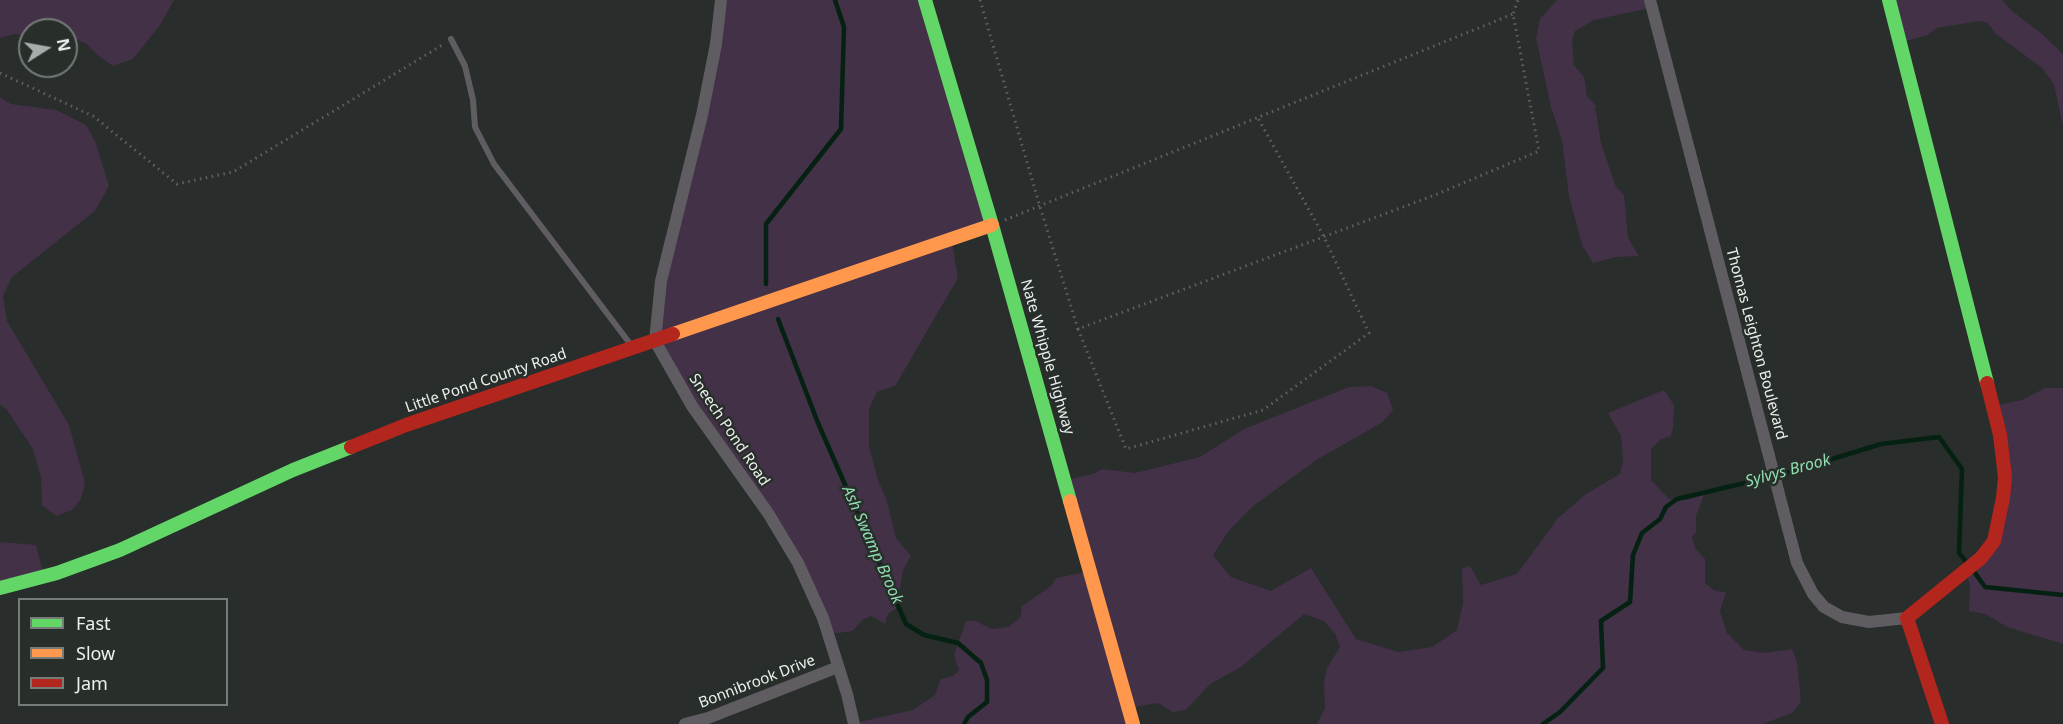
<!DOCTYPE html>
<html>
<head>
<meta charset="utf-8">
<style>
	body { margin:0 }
	#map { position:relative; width:2063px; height:724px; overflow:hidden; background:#292d2b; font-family:"Noto Sans",sans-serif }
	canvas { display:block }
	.legend { position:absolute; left:18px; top:598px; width:210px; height:108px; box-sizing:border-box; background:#282e2a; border:2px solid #767c78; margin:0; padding:8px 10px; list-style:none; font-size:18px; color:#ecf0ee }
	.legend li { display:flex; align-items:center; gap:12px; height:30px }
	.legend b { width:30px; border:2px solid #767c78 }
	.north { position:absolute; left:18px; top:18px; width:60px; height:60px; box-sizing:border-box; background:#282e2a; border:2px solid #767c78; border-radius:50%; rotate:79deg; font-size:16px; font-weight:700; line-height:24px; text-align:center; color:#ecf0ee }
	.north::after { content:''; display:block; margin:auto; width:21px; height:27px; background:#a8acaa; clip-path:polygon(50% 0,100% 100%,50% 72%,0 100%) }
</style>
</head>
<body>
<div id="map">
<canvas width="2063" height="724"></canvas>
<ul class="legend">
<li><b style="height:8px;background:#63d668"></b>Fast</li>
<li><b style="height:8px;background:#ff974d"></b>Slow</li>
<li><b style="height:8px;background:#b3261e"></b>Jam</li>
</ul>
<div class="north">N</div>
</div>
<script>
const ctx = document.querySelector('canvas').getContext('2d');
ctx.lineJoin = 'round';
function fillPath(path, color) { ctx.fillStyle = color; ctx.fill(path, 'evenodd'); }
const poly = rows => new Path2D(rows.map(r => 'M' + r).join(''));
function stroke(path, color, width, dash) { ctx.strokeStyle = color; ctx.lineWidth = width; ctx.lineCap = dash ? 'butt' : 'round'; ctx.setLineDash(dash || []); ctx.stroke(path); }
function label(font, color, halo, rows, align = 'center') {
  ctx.font = font + ' "Noto Sans",sans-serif'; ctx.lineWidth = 5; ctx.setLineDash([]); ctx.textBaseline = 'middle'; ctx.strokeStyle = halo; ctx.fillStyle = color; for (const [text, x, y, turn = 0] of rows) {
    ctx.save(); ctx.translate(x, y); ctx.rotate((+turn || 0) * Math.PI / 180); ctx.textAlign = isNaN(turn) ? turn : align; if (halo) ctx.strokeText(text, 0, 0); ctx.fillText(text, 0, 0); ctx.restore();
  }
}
fillPath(poly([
	[0,0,174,0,160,25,133,59,113,66,100,57,87,44,71,37,66,37,66,30,30,30,30,37,15,34,0,38],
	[723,0,921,0,985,225,952,242,958,278,895,386,877,392,869,409,869,446,878,480,887,501,896,538,911,556,903,570,897,608,888,614,885,624,871,616,862,620,853,631,823,635,811,597,791,556,657,350,659,301],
	[1557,0,1649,0,1650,8,1594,20,1575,31,1572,40,1574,65,1584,77,1587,96,1596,106,1594,111,1596,111,1601,143,1616,187,1624,195,1628,238,1639,256,1616,257,1593,263,1582,245,1569,196,1562,140,1551,107,1536,38,1540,19],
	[1885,0,2002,0,2013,12,2040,32,2063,54,2063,127,2054,84,2042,68,1996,34,1988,23,1980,21,1936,28,1928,35,1899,43],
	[0,97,11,104,56,110,86,125,95,141,109,186,95,211,12,277,3,296,7,321,69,425,85,483,81,499,72,510,56,516,42,505,41,477,33,449,7,410,0,404],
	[1371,386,1387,393,1393,410,1383,422,1318,459,1253,506,1228,532,1213,555,1231,577,1271,591,1311,568,1356,639,1398,652,1432,647,1457,630,1463,603,1462,569,1470,566,1481,585,1517,574,1558,518,1586,494,1620,474,1623,459,1621,436,1608,413,1664,390,1674,405,1673,427,1671,436,1661,439,1651,449,1651,480,1669,499,1686,500,1704,495,1696,516,1696,532,1692,538,1696,549,1705,559,1705,583,1715,591,1726,592,1720,611,1727,633,1744,650,1765,653,1792,649,1797,662,1801,702,1792,713,1763,724,1317,724,1325,708,1324,682,1327,668,1340,647,1335,634,1324,621,1304,614,1241,667,1210,684,1186,710,1173,712,1158,703,1128,708,1131,724,850,724,913,710,935,695,941,679,953,676,959,670,954,655,966,621,976,621,991,629,1008,627,1020,618,1022,606,1051,586,1056,578,1086,572,1061,481,1093,474,1102,469,1135,473,1200,457,1244,429,1349,387],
	[2045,388,2063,388,2063,644,2007,627,1985,614,1969,611,1970,585,1964,568,1994,537,2002,511,1990,407,2022,400],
	[0,542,36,545,44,576,0,588]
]), '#423147');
stroke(poly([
	[766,284,766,224,841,129,844,27,835,0],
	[778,319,818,423,906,624,924,635,958,643,981,663,987,680,987,702,968,717,964,724],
	[1973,570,1985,587,2063,595],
	[1543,724,1560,712,1603,668,1601,621,1630,602,1633,555,1642,533,1660,519,1666,507,1677,499,1787,473,1881,444,1939,437,1962,469,1959,553,1968,564]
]), '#042112', 4.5);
stroke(poly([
	[980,0,1040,207,1078,329,1435,195,1539,151,1513,14,1518,0],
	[0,73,93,116,177,184,233,172,444,44],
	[1005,220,1513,14],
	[1078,329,1126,449,1263,410,1369,333,1324,237,1258,118]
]), '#616062', 3, [1.5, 4.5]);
stroke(poly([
	[451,39,465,66,473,100,475,127,494,164,631,345]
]), '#5f5d61', 6);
stroke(poly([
	[721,0,716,44,702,115,661,281,655,341,692,406,768,513,798,563,823,618,847,694,854,724],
	[1650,0,1797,563,1813,594,1824,607,1842,617,1869,622,1907,618],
	[685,724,708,718,838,667]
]), '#5f5d61', 12);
stroke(poly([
	[925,0,992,225,1070,501],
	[1889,0,1987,383],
	[0,588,57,573,120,550,293,470,351,447]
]), '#63d668', 14);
stroke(poly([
	[673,334,992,225],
	[1070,501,1133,724]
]), '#ff974d', 14);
stroke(poly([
	[351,447,406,425,673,334],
	[1942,724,1907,618,1981,558,1994,541,2003,498,2005,477,2000,435,1987,383]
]), '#b3261e', 14);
label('15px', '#ecf0ee', '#282e2a', [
	["Thomas Leighton Boulevard",1756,344,75],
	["Nate Whipple Highway",1047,357,74],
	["Little Pond County Road",486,381,-19],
	["Sneech Pond Road",729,430,56],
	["Bonnibrook Drive",757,682,-21]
]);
label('italic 16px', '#91deb2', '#282e2a', [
	["Sylvys Brook",1788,471,-15],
	["Ash Swamp Brook",872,545,66]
]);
</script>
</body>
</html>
